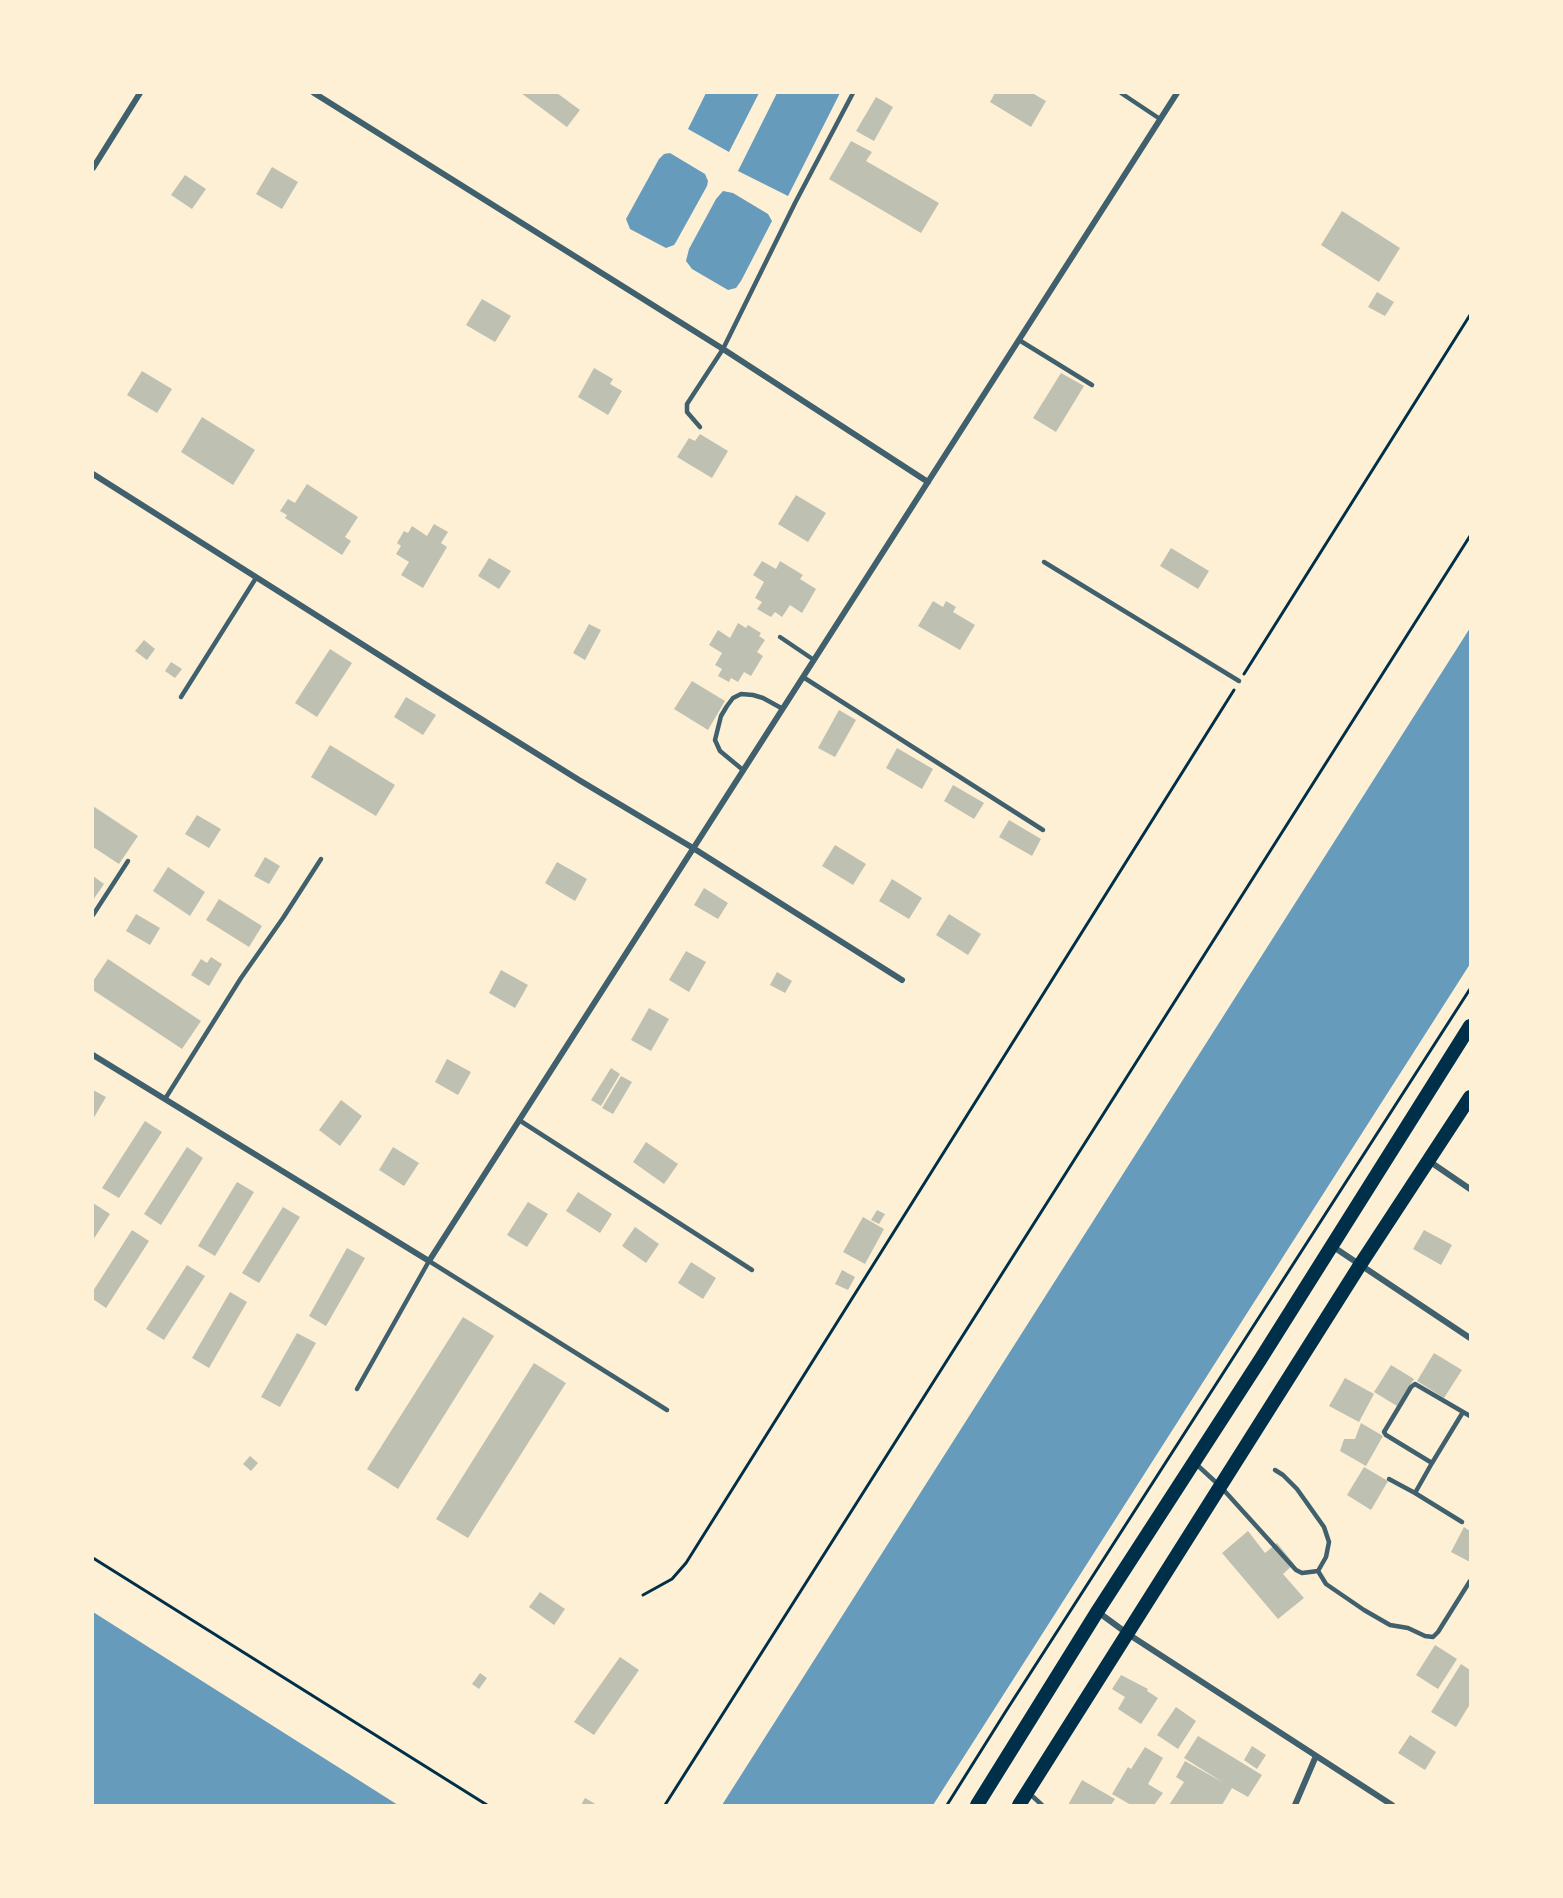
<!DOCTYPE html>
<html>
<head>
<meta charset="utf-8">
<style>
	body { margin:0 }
	#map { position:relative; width:1563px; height:1898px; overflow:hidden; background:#fdf0d5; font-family:Barlow,sans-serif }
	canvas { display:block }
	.frame { position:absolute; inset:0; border:94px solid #fdf0d5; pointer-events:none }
</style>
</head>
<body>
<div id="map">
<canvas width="1563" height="1898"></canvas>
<div class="frame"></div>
</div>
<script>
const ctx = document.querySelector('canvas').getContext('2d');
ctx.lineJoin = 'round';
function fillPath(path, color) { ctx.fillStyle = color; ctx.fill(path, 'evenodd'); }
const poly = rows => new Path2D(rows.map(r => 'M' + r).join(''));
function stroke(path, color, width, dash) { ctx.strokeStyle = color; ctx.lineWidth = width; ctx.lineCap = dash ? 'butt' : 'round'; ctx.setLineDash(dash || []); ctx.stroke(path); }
fillPath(poly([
	[706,93,759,93,729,152,688,129],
	[777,93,840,93,788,196,738,171],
	[670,153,705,174,708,181,707,186,676,242,674,245,666,248,630,229,626,219,659,159,664,154],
	[723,191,733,193,768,214,772,221,741,281,736,288,728,290,692,269,686,261,689,249,716,199],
	[1470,628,1470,964,933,1805,722,1805],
	[93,1612,398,1805,93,1805]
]), '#669bbc');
fillPath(poly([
	[521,93,557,93,580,110,567,127],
	[995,93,1032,93,1046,101,1031,127,990,102],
	[876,97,893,107,874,141,856,131],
	[851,141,872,152,866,161,939,203,921,233,829,179],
	[272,167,298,182,282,209,256,194],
	[185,175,206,189,192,209,171,195],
	[1342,211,1400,248,1379,282,1321,245],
	[1377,292,1394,302,1385,316,1368,307],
	[482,299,511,316,495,342,466,325],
	[594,368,613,379,610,384,622,391,608,415,578,397],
	[142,371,172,389,157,413,127,395],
	[1061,373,1084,386,1056,432,1033,418],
	[202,417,255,450,233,485,181,452],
	[700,434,728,451,712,478,677,457,689,438,695,441],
	[307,484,358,517,345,537,351,541,342,555,285,518,287,515,280,511,288,499,295,503],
	[796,495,826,513,808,542,778,524],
	[434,524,448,532,441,543,447,547,423,588,401,575,409,562,396,554,401,546,397,543,404,531,408,533,412,526,427,536],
	[1171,548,1209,571,1198,589,1160,566],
	[489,558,511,571,499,589,478,576],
	[762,561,776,569,780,561,803,575,800,579,816,589,802,613,790,605,782,617,775,612,771,617,757,609,762,602,755,598,764,582,753,575],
	[933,601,943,607,946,601,956,607,953,612,975,625,960,650,918,626],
	[738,623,746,628,748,625,761,633,759,636,765,640,757,652,763,656,751,676,744,672,738,682,731,678,729,682,718,676,722,669,715,665,722,653,709,645,718,630,730,638],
	[589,624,601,630,585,660,573,653],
	[144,640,155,649,147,660,135,651],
	[330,649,352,663,317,717,295,703],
	[171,662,182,669,175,678,165,671],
	[692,681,725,701,708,730,674,709],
	[406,697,436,715,423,735,394,717],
	[839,710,856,720,835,757,818,748],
	[330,745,395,785,376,816,311,777],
	[897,748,933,769,922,789,886,768],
	[953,785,984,803,974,819,944,801],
	[93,806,138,836,119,864,93,847],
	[197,815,221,829,209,848,185,834],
	[1009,820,1041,839,1032,856,999,837],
	[835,845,866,864,853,885,822,866],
	[265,857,280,866,269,884,254,876],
	[557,862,587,879,575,901,545,883],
	[168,867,205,892,190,916,153,891],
	[93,876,104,884,93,900],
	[892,879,922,898,909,919,879,901],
	[704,888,728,903,718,919,694,905],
	[219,899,262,926,249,947,206,920],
	[136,914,160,928,150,945,126,931],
	[949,914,981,934,968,955,936,935],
	[686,951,706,962,689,992,669,980],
	[211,957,222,964,209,986,191,975,201,959,207,963],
	[108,959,201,1021,182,1049,93,990,93,981],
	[501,970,528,985,515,1008,489,993],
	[777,972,792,981,785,993,770,985],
	[649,1008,669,1019,651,1051,631,1040],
	[447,1059,471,1072,458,1095,435,1082],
	[611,1068,620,1074,601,1106,591,1100],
	[621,1076,632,1082,613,1114,602,1108],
	[93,1090,106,1097,93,1119],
	[341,1100,362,1116,340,1146,319,1130],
	[145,1121,162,1132,119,1198,102,1188],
	[646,1142,678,1164,664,1184,633,1162],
	[187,1147,203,1158,161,1225,144,1214],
	[393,1147,419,1163,404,1186,379,1170],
	[237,1182,254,1192,215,1256,198,1246],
	[578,1192,612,1214,600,1233,566,1211],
	[528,1202,548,1214,527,1247,507,1235],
	[93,1203,110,1214,93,1240],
	[283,1207,300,1217,259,1283,242,1273],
	[877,1210,885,1214,879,1224,871,1220],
	[863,1217,884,1229,865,1264,843,1252],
	[635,1227,659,1244,646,1263,622,1246],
	[132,1230,149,1241,106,1308,93,1299,93,1291],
	[1424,1230,1452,1245,1441,1265,1413,1249],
	[347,1248,365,1258,326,1326,309,1316],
	[691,1262,716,1278,703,1299,678,1283],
	[187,1265,205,1276,164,1340,146,1329],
	[842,1270,855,1277,848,1290,835,1284],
	[230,1292,247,1302,209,1368,192,1358],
	[463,1317,494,1336,398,1489,367,1469],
	[297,1333,316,1343,280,1407,261,1397],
	[1434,1353,1462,1370,1444,1398,1417,1381],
	[534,1363,566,1383,468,1538,436,1519],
	[1391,1365,1414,1379,1397,1406,1374,1392],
	[1345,1378,1374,1394,1359,1422,1329,1406],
	[1361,1423,1383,1436,1366,1466,1340,1451,1344,1439,1355,1439],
	[250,1456,258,1463,251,1471,243,1464],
	[1364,1467,1388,1481,1371,1510,1347,1495],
	[1464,1527,1470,1531,1470,1562,1451,1552],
	[1248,1531,1265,1553,1277,1543,1294,1564,1283,1574,1304,1598,1278,1619,1222,1553],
	[540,1592,565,1609,554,1625,529,1607],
	[1435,1645,1457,1659,1438,1689,1416,1675],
	[620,1657,639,1670,594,1735,574,1722],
	[1461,1664,1470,1670,1470,1704,1456,1727,1431,1712],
	[480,1673,487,1678,479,1689,472,1684],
	[1121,1675,1148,1689,1147,1691,1158,1698,1141,1724,1118,1709,1125,1697,1112,1689],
	[1176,1707,1196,1721,1178,1749,1157,1735],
	[1410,1735,1436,1752,1425,1770,1398,1753],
	[1198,1736,1262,1775,1248,1797,1232,1788,1222,1805,1169,1805,1184,1782,1176,1777,1185,1761,1224,1783,1184,1758],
	[1252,1746,1266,1755,1257,1769,1244,1760],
	[1145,1747,1163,1758,1148,1784,1163,1793,1154,1805,1131,1805,1112,1794,1128,1767,1131,1769],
	[1082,1780,1115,1799,1111,1805,1068,1805],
	[585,1798,597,1805,581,1805]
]), '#bec0b2');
stroke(poly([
	[1244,674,1470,315],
	[93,1558,487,1805],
	[643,1595,672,1579,686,1563,1234,690],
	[665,1805,1470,536],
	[947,1805,1006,1711,1470,989]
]), '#003049', 3);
stroke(poly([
	[1121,93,1160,119],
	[1019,340,1092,385],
	[700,427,687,412,687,404,723,349,795,203,853,93],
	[1044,562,1239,681],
	[780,637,814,660],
	[803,677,1043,830],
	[181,697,256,578],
	[743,770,720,751,715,740,721,716,727,706,733,698,741,694,753,695,763,698,783,709],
	[93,915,128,861],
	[165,1099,241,978,283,918,321,859],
	[519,1120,752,1270],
	[357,1389,429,1261,667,1410],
	[1463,1412,1432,1463,1386,1435,1384,1432,1411,1387,1415,1384,1470,1416],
	[1195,1463,1221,1487,1296,1570,1302,1573,1318,1571,1326,1557,1329,1542,1324,1527,1297,1489,1283,1475,1275,1470],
	[1432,1463,1415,1493,1462,1522],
	[1389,1479,1415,1493],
	[1318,1571,1326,1584,1364,1610,1390,1625,1408,1628,1425,1636,1433,1637,1438,1632,1470,1581],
	[1030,1794,1042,1805]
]), '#3f606c', 4.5);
stroke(poly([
	[314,93,723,349,928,482],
	[93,168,140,93],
	[93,474,425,684,579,780,693,848,902,980],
	[93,1055,429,1261,1177,93],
	[1429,1161,1470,1189],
	[1332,1246,1470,1338],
	[1098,1612,1128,1634,1392,1805],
	[1295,1805,1316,1756]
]), '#3f606c', 6);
stroke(poly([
	[977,1805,1097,1612,1260,1360,1470,1026],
	[1019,1805,1360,1265,1470,1097]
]), '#003049', 14);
</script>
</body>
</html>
